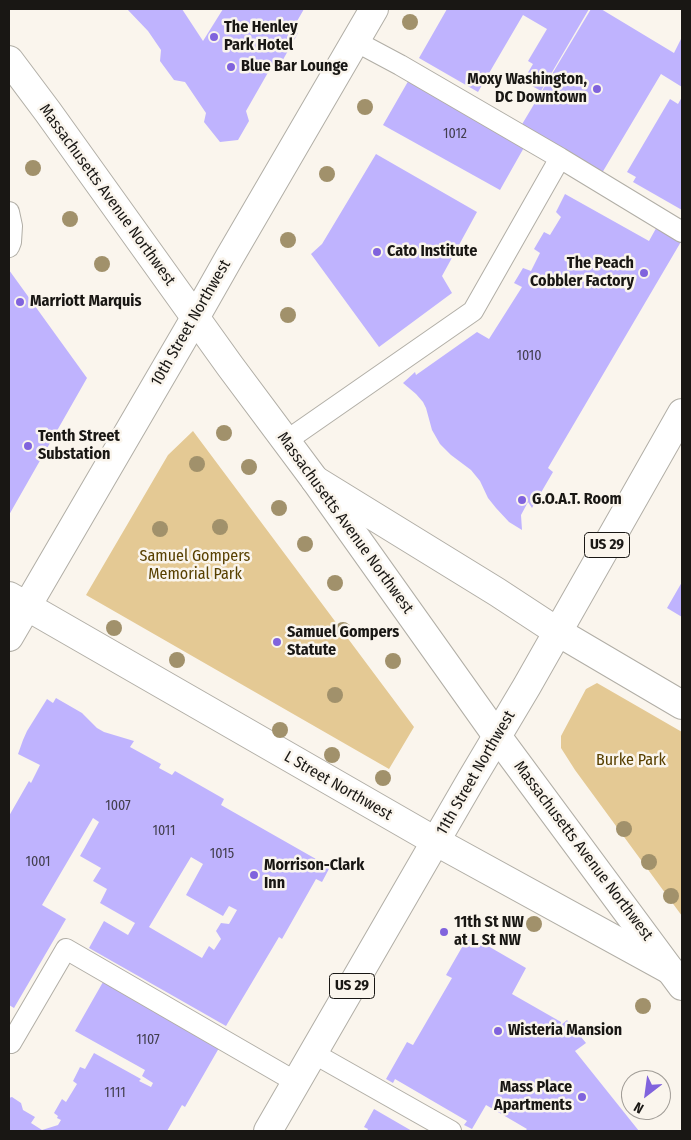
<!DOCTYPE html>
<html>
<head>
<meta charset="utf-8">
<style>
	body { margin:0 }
	#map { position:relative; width:691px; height:1140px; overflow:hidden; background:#faf5ed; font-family:"Fira Sans Condensed",sans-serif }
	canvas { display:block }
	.frame { position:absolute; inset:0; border:10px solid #191714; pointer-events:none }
	.north { position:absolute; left:621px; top:1070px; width:50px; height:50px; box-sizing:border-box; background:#faf5ed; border:1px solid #a09c96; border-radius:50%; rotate:210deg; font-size:14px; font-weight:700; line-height:20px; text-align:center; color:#191714 }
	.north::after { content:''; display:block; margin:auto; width:18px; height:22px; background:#8063dd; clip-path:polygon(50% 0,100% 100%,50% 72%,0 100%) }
</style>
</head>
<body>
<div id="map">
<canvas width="691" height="1140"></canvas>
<div class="frame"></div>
<div class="north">N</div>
</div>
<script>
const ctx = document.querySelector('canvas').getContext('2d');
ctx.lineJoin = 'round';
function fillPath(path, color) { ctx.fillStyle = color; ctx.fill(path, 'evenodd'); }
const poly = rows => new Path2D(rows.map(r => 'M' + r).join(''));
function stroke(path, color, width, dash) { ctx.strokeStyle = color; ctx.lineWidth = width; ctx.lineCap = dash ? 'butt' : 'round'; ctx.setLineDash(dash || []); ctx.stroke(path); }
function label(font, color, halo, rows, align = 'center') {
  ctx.font = font + ' "Fira Sans Condensed",sans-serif'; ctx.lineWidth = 5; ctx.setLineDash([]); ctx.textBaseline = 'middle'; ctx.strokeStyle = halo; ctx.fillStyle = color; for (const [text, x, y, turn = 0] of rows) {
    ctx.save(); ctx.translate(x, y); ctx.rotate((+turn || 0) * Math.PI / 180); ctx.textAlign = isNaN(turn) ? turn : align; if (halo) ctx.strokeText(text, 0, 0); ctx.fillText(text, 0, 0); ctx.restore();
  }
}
fillPath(poly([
	[193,431,414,727,389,769,86,595,168,455],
	[597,683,682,732,682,916,575,770,561,748,561,736,586,689]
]), '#e4c994');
fillPath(poly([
	[127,9,182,9,203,41,223,9,304,9,292,30,298,33,280,65,274,62,246,111,249,121,238,140,220,142,204,122,206,113,185,82,174,80,160,61,161,50,148,31],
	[447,9,589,9,541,91,523,81,533,64,528,61,547,29,523,15,478,92,419,58],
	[591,9,601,9,674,53,682,37,682,87,661,74,602,173,521,126],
	[410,78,526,144,500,190,383,125],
	[682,97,682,210,633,182,636,177,627,172,670,99,678,104],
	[376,154,477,212,442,276,452,293,379,347,311,254,322,244],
	[565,194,649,241,659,223,682,240,548,468,553,472,532,508,528,502,521,515,522,530,509,522,496,508,488,498,480,481,471,470,451,455,440,444,432,430,426,408,423,402,416,394,403,383,415,372,416,375,477,332,489,339,522,287,514,283,523,268,531,271,540,253,534,249,544,232,550,235,561,217,556,212],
	[9,270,87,378,9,515],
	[682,582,682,617,667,608],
	[56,698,82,713,97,728,104,732,134,741,130,747,161,764,159,768,172,775,175,771,224,799,221,805,330,867,322,882,316,879,282,939,279,937,226,1026,89,948,104,921,128,935,135,923,100,903,107,889,93,881,101,868,80,856,99,822,93,818,42,905,66,919,14,1008,9,1005,9,816,29,781,31,783,40,765,18,754,23,740,27,731,47,699,53,703],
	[191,857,203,864,186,895,223,916,229,906,237,910,229,924,221,923,216,931,221,939,214,950,209,946,202,958,149,927],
	[469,935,526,968,512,994,561,1022,561,1025,567,1020,586,1043,575,1051,639,1131,525,1131,527,1129,486,1105,472,1129,464,1125,467,1121,395,1079,393,1083,386,1079,407,1042,413,1045,452,978,446,975],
	[103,982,219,1048,185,1107,182,1105,167,1131,9,1131,9,1098,12,1097,21,1103,23,1110,35,1117,31,1123,42,1130,58,1125,61,1120,57,1118,58,1116,54,1113,62,1099,66,1102,77,1084,73,1081,80,1067,85,1069,94,1053,141,1079,139,1081,151,1087,153,1083,142,1076,145,1070,75,1031],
	[374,1109,412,1131,367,1131,368,1129,364,1127]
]), '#bfb3fe');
const service = poly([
	[355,41,400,65,560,158],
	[9,212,12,226,11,242,9,247],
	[286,441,473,311,560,158,682,232],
	[11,1043,66,949,296,1082],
	[313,1053,451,1131]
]);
const tertiary = poly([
	[315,480,497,592,558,632,682,705],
	[9,596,435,841,670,970],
	[9,637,195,318,229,258,374,9]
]);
const primary = poly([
	[9,60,48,112,230,366,315,480,497,736,682,986]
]);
const trunk = poly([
	[268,1131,471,780,527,686,682,413]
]);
stroke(service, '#b1aea6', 22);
stroke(tertiary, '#b1aea6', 30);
stroke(primary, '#b1aea6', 30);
stroke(trunk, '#b1aea6', 30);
stroke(service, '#fff', 20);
stroke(tertiary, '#fff', 28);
stroke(primary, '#fff', 28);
stroke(trunk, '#fff', 28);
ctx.fillStyle = '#a1916b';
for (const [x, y] of [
	[410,22],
	[365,107],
	[33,168],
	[327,174],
	[70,219],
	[288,240],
	[102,264],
	[288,315],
	[224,433],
	[197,464],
	[249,467],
	[279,508],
	[220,527],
	[160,529],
	[305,544],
	[335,583],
	[114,628],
	[343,630],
	[177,660],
	[393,661],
	[335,695],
	[280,730],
	[332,755],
	[383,778],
	[624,829],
	[649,862],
	[671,896],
	[534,924],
	[643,1006]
]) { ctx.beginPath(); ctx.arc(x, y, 8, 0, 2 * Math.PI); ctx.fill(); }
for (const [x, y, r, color] of [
	[214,37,5,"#8063dd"],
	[231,67,5,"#8063dd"],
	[597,89,5,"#8063dd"],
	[377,252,5,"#8063dd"],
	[644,273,5,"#8063dd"],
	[20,302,5,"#8063dd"],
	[28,446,5,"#8063dd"],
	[522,500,5,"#8063dd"],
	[277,642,5,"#8063dd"],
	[254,875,5,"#8063dd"],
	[444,932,5,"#8063dd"],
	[498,1031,5,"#8063dd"],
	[582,1097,5,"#8063dd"]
]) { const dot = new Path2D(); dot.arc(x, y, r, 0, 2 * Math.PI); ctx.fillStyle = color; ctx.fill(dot); stroke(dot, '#faf5ed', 2); }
label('14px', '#423e4e', null, [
	["1012",455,134],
	["1010",529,356],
	["1007",118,806],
	["1011",164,831],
	["1015",222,854],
	["1001",38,862],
	["1107",148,1040],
	["1111",115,1093]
]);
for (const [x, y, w] of [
	[607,545,45],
	[352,986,45]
]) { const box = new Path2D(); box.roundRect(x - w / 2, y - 12.5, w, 25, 4); ctx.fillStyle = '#faf5ed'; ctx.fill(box); stroke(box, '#191714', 1); }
label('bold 15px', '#191714', null, [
	["US 29",607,545],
	["US 29",352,986]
]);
label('bold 16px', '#191714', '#faf5ed', [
	["The Henley",224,28],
	["Park Hotel",224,46],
	["Blue Bar Lounge",241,67],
	["Moxy Washington,",587,80,"right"],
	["DC Downtown",587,98,"right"],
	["Cato Institute",387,252],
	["The Peach",634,264,"right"],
	["Cobbler Factory",634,282,"right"],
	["Marriott Marquis",30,302],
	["Tenth Street",38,437],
	["Substation",38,455],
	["G.O.A.T. Room",532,500],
	["Samuel Gompers",287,633],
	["Statute",287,651],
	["Morrison-Clark",264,866],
	["Inn",264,884],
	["11th St NW",454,923],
	["at L St NW",454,941],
	["Wisteria Mansion",508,1031],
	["Mass Place",572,1088,"right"],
	["Apartments",572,1106,"right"]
], 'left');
label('16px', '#191714', '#faf5ed', [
	["Massachusetts Avenue Northwest",107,195,54],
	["10th Street Northwest",191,323,-60],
	["Massachusetts Avenue Northwest",345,523,54],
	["11th Street Northwest",476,773,-60],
	["L Street Northwest",338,786,30],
	["Massachusetts Avenue Northwest",583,851,53]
]);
label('16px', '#584000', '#faf5ed', [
	["Samuel Gompers",195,557],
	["Memorial Park",195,575],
	["Burke Park",631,761]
]);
</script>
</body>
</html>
